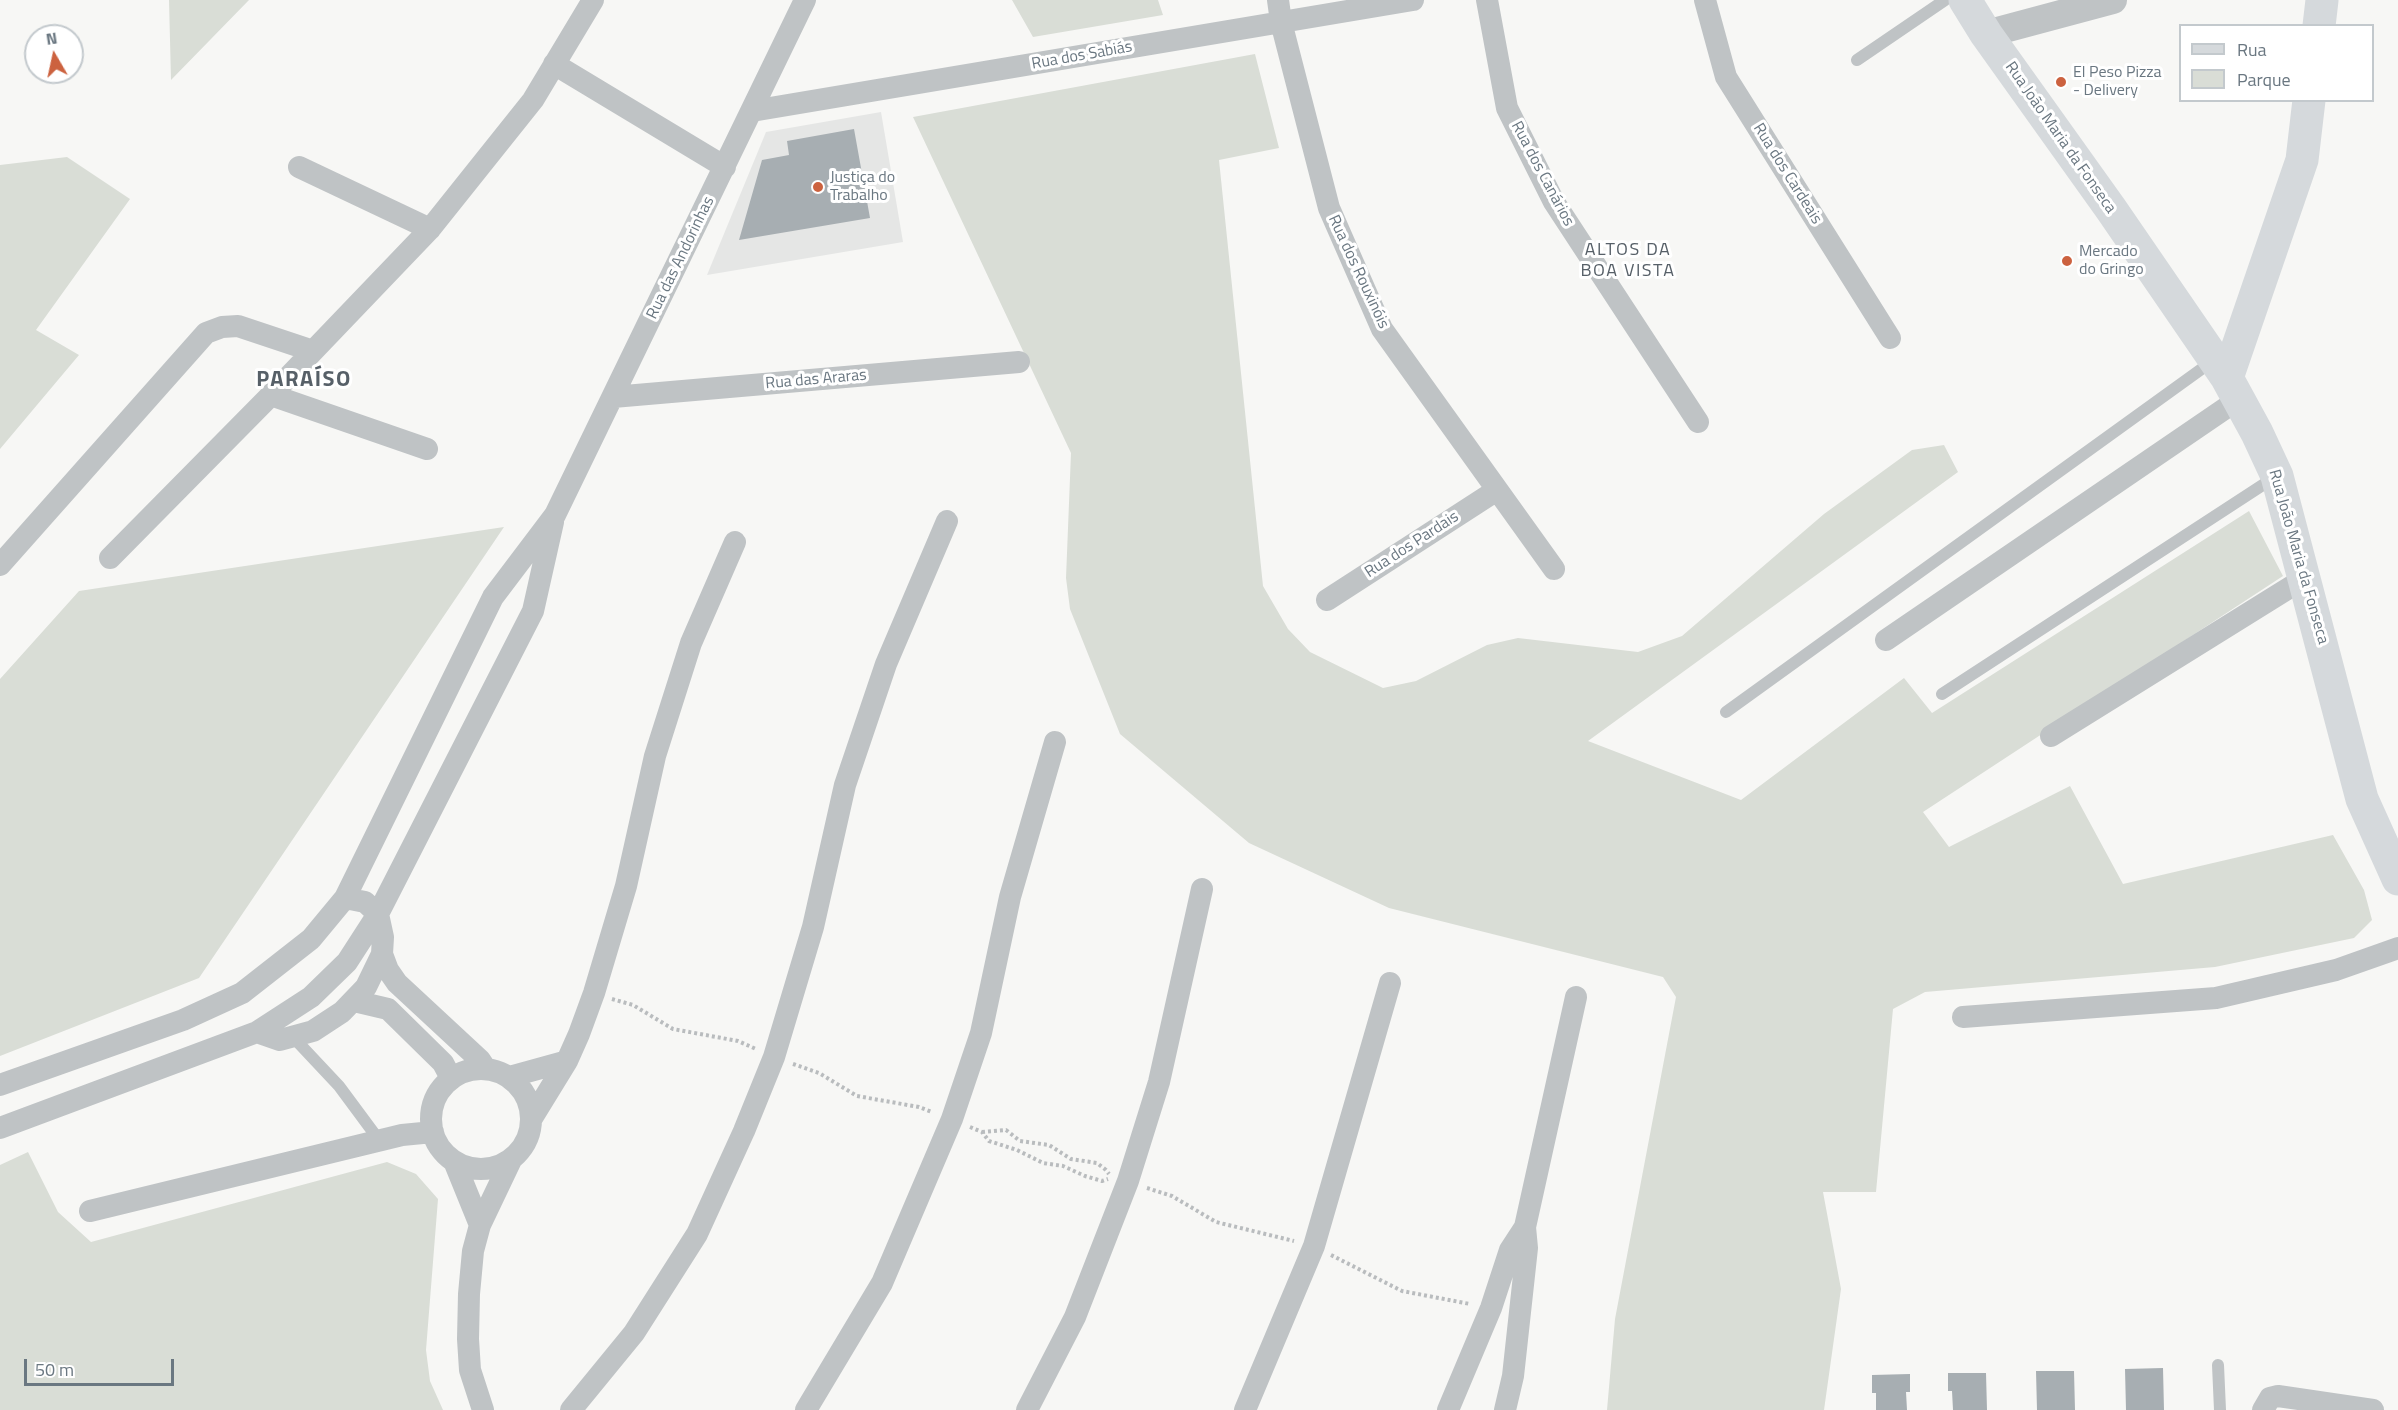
<!DOCTYPE html>
<html>
<head>
<meta charset="utf-8">
<style>
	body { margin:0 }
	#map { position:relative; width:2398px; height:1410px; overflow:hidden; background:#f7f7f5; font-family:"Titillium Web",sans-serif }
	canvas { display:block }
	.legend { position:absolute; left:2179px; top:24px; width:195px; height:78px; box-sizing:border-box; background:#fff; border:2px solid #c3c9cd; margin:0; padding:8px 10px; list-style:none; font-size:18px; color:#6a7781 }
	.legend li { display:flex; align-items:center; gap:12px; height:30px }
	.legend b { width:30px; border:2px solid #c3c9cd }
	.north { position:absolute; left:24px; top:24px; width:60px; height:60px; box-sizing:border-box; background:#fff; border:2px solid #c3c9cd; border-radius:50%; rotate:351deg; font-size:16px; font-weight:700; line-height:24px; text-align:center; color:#6a7781 }
	.north::after { content:''; display:block; margin:auto; width:21px; height:27px; background:#cc623f; clip-path:polygon(50% 0,100% 100%,50% 72%,0 100%) }
	.scale { position:absolute; left:24px; top:1359px; width:150px; height:27px; box-sizing:border-box; border:3px solid #6a7781; border-top:0; padding-left:8px; font-size:18px; line-height:21px; white-space:nowrap; color:#6a7781; -webkit-text-stroke:4px #fff; paint-order:stroke }
</style>
</head>
<body>
<div id="map">
<canvas width="2398" height="1410"></canvas>
<ul class="legend">
<li><b style="height:8px;background:#d5d9dc"></b>Rua</li>
<li><b style="height:16px;background:#d9ddd6"></b>Parque</li>
</ul>
<div class="north">N</div>
<div class="scale">50 m</div>
</div>
<script>
const ctx = document.querySelector('canvas').getContext('2d');
ctx.lineJoin = 'round';
function fillPath(path, color) { ctx.fillStyle = color; ctx.fill(path, 'evenodd'); }
const poly = rows => new Path2D(rows.map(r => 'M' + r).join(''));
function stroke(path, color, width, dash) { ctx.strokeStyle = color; ctx.lineWidth = width; ctx.lineCap = dash ? 'butt' : 'round'; ctx.setLineDash(dash || []); ctx.stroke(path); }
function label(font, color, halo, rows, align = 'center') {
  ctx.font = font + ' "Titillium Web",sans-serif'; ctx.lineWidth = 6; ctx.setLineDash([]); ctx.textBaseline = 'middle'; ctx.strokeStyle = halo; ctx.fillStyle = color; for (const [text, x, y, turn = 0] of rows) {
    ctx.save(); ctx.translate(x, y); ctx.rotate((+turn || 0) * Math.PI / 180); ctx.textAlign = isNaN(turn) ? turn : align; if (halo) ctx.strokeText(text, 0, 0); ctx.fillText(text, 0, 0); ctx.restore();
  }
}
fillPath(poly([
	[881,112,903,242,707,275,766,132]
]), '#e5e6e5');
fillPath(poly([
	[169,0,249,0,171,80],
	[1012,0,1158,0,1163,15,1033,37],
	[1255,54,1279,148,1219,160,1263,586,1288,629,1310,652,1383,688,1416,681,1487,645,1518,638,1638,652,1682,636,1824,514,1912,450,1944,445,1958,472,1588,741,1741,800,1904,678,1932,713,2249,511,2283,576,1923,812,1949,847,2070,786,2123,884,2333,835,2364,890,2372,920,2354,938,2215,967,1925,992,1893,1009,1876,1192,1823,1192,1841,1289,1824,1410,1607,1410,1615,1319,1676,997,1663,977,1389,908,1249,843,1120,734,1070,609,1066,578,1071,453,913,117],
	[67,157,130,199,36,330,79,355,0,449,0,165],
	[504,527,199,978,0,1056,0,679,79,591],
	[28,1152,58,1212,91,1242,387,1162,416,1174,438,1199,426,1350,430,1381,443,1410,0,1410,0,1165]
]), '#d9ddd6');
fillPath(poly([
	[854,129,870,218,739,240,762,160,789,155,787,141],
	[2163,1368,2164,1410,2126,1410,2125,1369],
	[2036,1371,2074,1371,2075,1410,2037,1410],
	[1948,1373,1986,1373,1987,1410,1953,1410,1952,1391,1948,1391],
	[1910,1374,1910,1392,1906,1392,1907,1410,1876,1410,1876,1393,1872,1393,1872,1375]
]), '#a7aeb2');
stroke(poly([
	[612,999,633,1005,673,1029,738,1041,756,1049],
	[793,1064,819,1073,857,1096,919,1107,932,1112],
	[970,1127,982,1132,989,1141,1017,1150,1043,1163,1063,1166,1085,1176,1102,1181,1108,1179],
	[982,1132,1006,1130,1020,1141,1049,1145,1071,1159,1097,1163,1106,1170,1109,1174],
	[1147,1188,1172,1196,1216,1222,1294,1241],
	[1331,1255,1402,1291,1470,1304]
]), '#b9bcbe', 4, [3, 3]);
stroke(poly([
	[1857,60,1945,0],
	[1942,694,2275,477],
	[1726,712,2214,360],
	[293,1037,339,1086,379,1140],
	[2218,1365,2220,1410]
]), '#bfc3c5', 12);
stroke(poly([
	[1278,0,1281,22,1329,208,1382,329,1554,569],
	[1487,0,1507,108,1554,202,1698,422],
	[1705,0,1726,77,1890,338],
	[554,64,725,167],
	[752,111,1413,0],
	[299,167,430,229],
	[271,395,427,449],
	[613,397,1019,362],
	[110,558,271,395,430,229,533,100,593,0],
	[0,565,206,333,222,327,238,326,313,351],
	[1327,600,1497,490],
	[1886,640,2239,399],
	[2051,736,2305,578],
	[382,954,388,970,397,983,480,1060,486,1069],
	[354,1001,388,1009,443,1063,451,1078],
	[1963,1017,2216,998,2336,970,2398,948],
	[257,1032,280,1040,313,1031,342,1012,366,987,382,954,383,937,378,914,365,902,345,898],
	[567,1061,579,1034,594,993,626,886,655,756,691,643,735,542],
	'431 1119a50 50 0 1 1 100 0a50 50 0 1 1-100 0Z',
	[509,1077,567,1061,532,1118],
	[0,1085,183,1020,242,993,311,939,345,898,493,597,555,515,805,0],
	[0,1128,257,1032,311,997,347,962,378,914,533,611,553,522],
	[454,1161,480,1225,511,1160],
	[90,1211,402,1135,433,1132],
	[480,1225,473,1251,469,1294,468,1339,470,1370,483,1410],
	[571,1410,634,1333,697,1234,744,1131,774,1057,813,927,845,785,886,664,947,521],
	[806,1410,882,1283,952,1119,981,1033,1010,897,1055,742],
	[1027,1410,1075,1317,1128,1181,1159,1082,1202,889],
	[1245,1410,1314,1246,1390,983],
	[1448,1410,1491,1308,1510,1250,1525,1227],
	[1505,1410,1513,1376,1527,1248,1525,1227,1576,997],
	[2263,1410,2270,1398,2278,1396,2373,1410]
]), '#bfc3c5', 22);
stroke(poly([
	[1986,34,2113,0]
]), '#bfc3c5', 28);
stroke(poly([
	[1965,0,1986,34,2111,209,2227,378,2257,433,2277,476,2362,799,2398,879],
	[2319,26,2322,0],
	[2227,378,2302,160,2309,100]
]), '#d5d9dc', 33);
for (const [x, y, r, color] of [
	[2061,82,6,"#cc623f"],
	[818,187,6,"#cc623f"],
	[2067,261,6,"#cc623f"]
]) { const dot = new Path2D(); dot.arc(x, y, r, 0, 2 * Math.PI); ctx.fillStyle = color; ctx.fill(dot); stroke(dot, '#fff', 2); }
label('16px', '#6a7781', '#fff', [
	["Rua dos Sabiás",1082,56,-10],
	["Rua João Maria da Fonseca",2060,138,55],
	["Rua dos Canários",1542,174,62],
	["Rua dos Cardeais",1787,174,58],
	["Rua das Andorinhas",681,258,-64],
	["Rua dos Rouxinóis",1358,272,65],
	["Rua das Araras",816,380,-5],
	["Rua dos Pardais",1412,545,-33],
	["Rua João Maria da Fonseca",2298,557,74]
]);
label('16px', '#6a7781', '#fff', [
	["El Peso Pizza",2073,73],
	["- Delivery",2073,91],
	["Justiça do",830,178],
	["Trabalho",830,196],
	["Mercado",2079,252],
	["do Gringo",2079,270]
], 'left');
ctx.letterSpacing = '1.5px';
label('18px', '#576068', '#fff', [
	["ALTOS DA",1628,251],
	["BOA VISTA",1628,272]
]);
ctx.letterSpacing = '0px';
ctx.letterSpacing = '1.5px';
label('bold 22px', '#576068', '#fff', [
	["PARAÍSO",304,381]
]);
ctx.letterSpacing = '0px';
</script>
</body>
</html>
